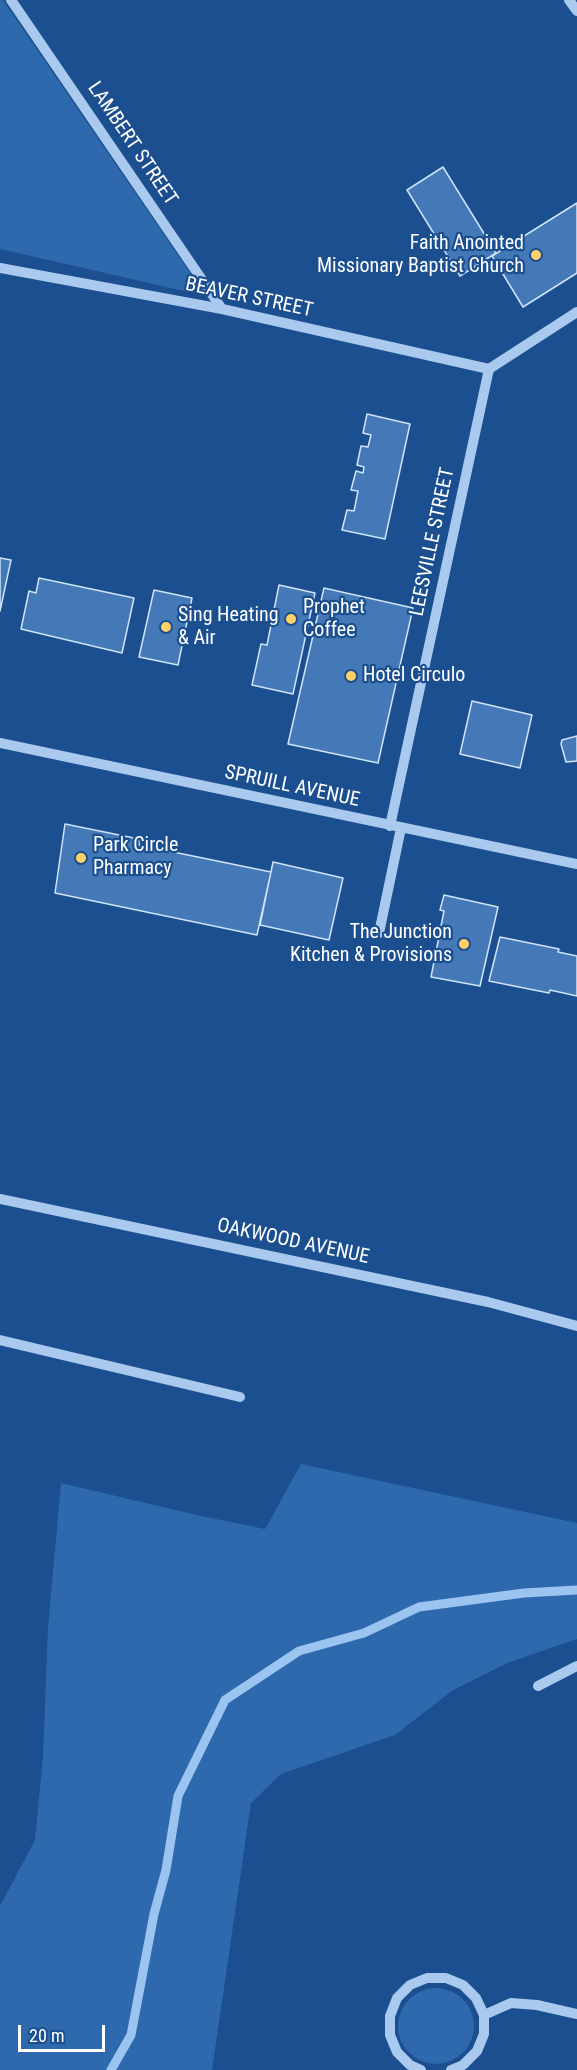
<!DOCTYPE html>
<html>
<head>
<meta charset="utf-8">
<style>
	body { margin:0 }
	#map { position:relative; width:577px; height:2070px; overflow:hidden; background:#1b4f8f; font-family:"Roboto Condensed",sans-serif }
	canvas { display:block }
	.scale { position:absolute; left:18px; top:2025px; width:87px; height:27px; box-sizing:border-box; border:3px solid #fff; border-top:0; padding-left:8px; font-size:18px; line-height:21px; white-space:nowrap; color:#fff; -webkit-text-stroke:4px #1b4f8f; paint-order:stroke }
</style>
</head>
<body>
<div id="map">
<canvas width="577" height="2070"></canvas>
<div class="scale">20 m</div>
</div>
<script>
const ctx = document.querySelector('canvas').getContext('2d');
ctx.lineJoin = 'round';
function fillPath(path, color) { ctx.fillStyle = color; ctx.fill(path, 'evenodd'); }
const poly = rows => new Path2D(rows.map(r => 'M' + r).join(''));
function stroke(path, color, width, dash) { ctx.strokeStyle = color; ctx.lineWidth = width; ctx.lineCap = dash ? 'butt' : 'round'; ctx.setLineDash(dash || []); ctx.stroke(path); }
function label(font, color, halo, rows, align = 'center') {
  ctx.font = font + ' "Roboto Condensed",sans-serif'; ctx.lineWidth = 4.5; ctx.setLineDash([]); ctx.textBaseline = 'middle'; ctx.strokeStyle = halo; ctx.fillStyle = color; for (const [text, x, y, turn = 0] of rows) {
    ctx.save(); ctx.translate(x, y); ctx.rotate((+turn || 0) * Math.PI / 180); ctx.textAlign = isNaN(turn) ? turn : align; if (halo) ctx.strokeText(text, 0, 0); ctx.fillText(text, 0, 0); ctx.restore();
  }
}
fillPath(poly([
	[0,0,3,0,195,280,202,292,197,294,0,249],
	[301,1464,577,1523,577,1639,507,1663,453,1690,395,1735,281,1774,251,1803,212,2070,0,2070,0,1906,35,1840,43,1756,48,1627,61,1483,201,1516,265,1529],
	'398 2026a38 38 0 1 1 76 0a38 38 0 1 1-76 0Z'
]), '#2e69ad');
stroke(poly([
	[111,2070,131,2035,154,1914,166,1870,178,1796,225,1700,299,1651,364,1633,419,1607,524,1593,577,1590]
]), '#9cc4f0', 9);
const building = poly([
	[443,167,496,253,460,276,407,190,443,167],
	[577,203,577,273,523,307,492,256,577,203],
	[367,414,410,424,385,539,342,530,347,510,354,511,358,491,351,490,356,471,363,473,364,467,357,465,361,446,368,447,371,435,363,433,367,414],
	[0,558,11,560,0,611,0,558],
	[39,578,134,598,122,653,21,629,29,591,36,593,39,578],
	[279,585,315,593,293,694,252,685,261,644,267,645,279,585],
	[324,588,413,608,378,763,288,744,324,588],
	[154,590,192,598,178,665,139,657,154,590],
	[472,701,532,715,520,768,460,754,472,701],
	[577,736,577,761,566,762,561,744,562,740,577,736],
	[65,824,139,839,139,845,271,872,257,935,55,893,65,824],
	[273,862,343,878,329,940,260,925,273,862],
	[444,895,498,907,480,986,431,977,444,911,440,910,444,895],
	[500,937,559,949,558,952,577,956,577,996,550,990,549,993,489,981,500,937]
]);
fillPath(building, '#4478b7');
stroke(building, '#cfe3fa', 1.5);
stroke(poly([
	[11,0,222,309],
	[569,0,577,11],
	[0,268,222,309,489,369],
	[0,743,577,864],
	[390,826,489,369,577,312],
	[379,933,401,828],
	[0,1199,488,1302,577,1326],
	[0,1340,240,1397],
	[538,1686,577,1666],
	[484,2015,511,2003,537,2005,577,2014],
	[421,2070,410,2065,397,2052,390,2035,390,2016,397,1998,410,1985,427,1978,446,1978,463,1985,476,1998,484,2015,484,2034,477,2051,463,2065,451,2070]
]), '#a9c9ee', 10);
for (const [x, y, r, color] of [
	[536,255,6,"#ffd166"],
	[291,619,6,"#ffd166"],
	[166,627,6,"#ffd166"],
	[351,676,6,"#ffd166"],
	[81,858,6,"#ffd166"],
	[464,944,6,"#ffd166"]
]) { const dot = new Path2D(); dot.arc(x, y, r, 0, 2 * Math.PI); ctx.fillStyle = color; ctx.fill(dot); stroke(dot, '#1b4f8f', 2); }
label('20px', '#fff', '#1b4f8f', [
	["LAMBERT STREET",132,144,56],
	["BEAVER STREET",249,298,12],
	["LEESVILLE STREET",433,542,-78],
	["SPRUILL AVENUE",292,787,12],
	["OAKWOOD AVENUE",293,1242,12]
]);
label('20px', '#fff', '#1b4f8f', [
	["Faith Anointed",524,244,"right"],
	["Missionary Baptist Church",524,267,"right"],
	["Prophet",303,608],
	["Coffee",303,631],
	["Sing Heating",178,616],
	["& Air",178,639],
	["Hotel Circulo",363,676],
	["Park Circle",93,846],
	["Pharmacy",93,869],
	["The Junction",452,933,"right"],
	["Kitchen & Provisions",452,956,"right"]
], 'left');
</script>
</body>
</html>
